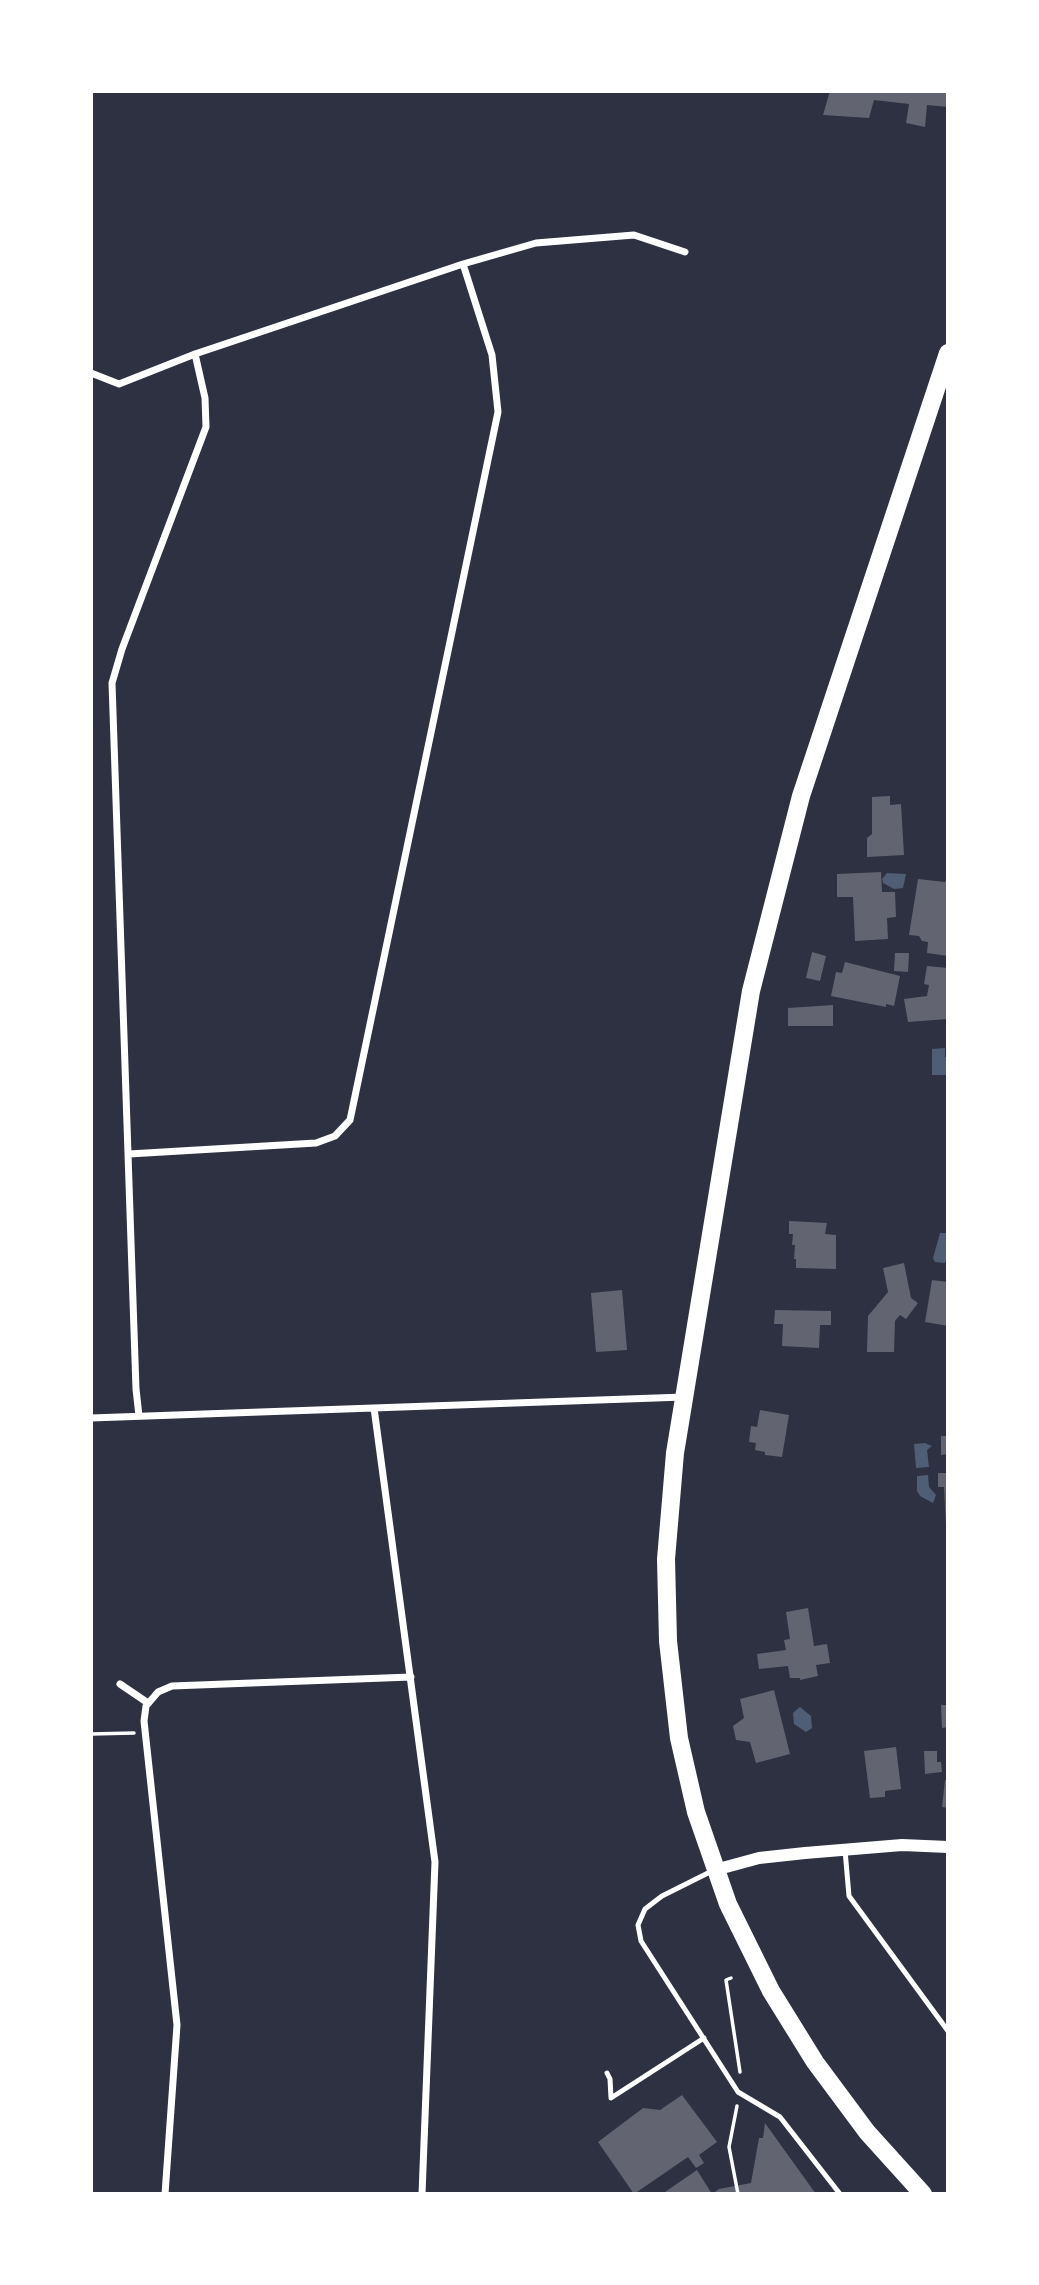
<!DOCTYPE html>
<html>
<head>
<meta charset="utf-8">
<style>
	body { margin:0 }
	#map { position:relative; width:1039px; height:2285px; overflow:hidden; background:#2d3142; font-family:"Titillium Web",sans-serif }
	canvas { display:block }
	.frame { position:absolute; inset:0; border:93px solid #fff; pointer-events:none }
</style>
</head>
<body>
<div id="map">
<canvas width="1039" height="2285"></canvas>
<div class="frame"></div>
</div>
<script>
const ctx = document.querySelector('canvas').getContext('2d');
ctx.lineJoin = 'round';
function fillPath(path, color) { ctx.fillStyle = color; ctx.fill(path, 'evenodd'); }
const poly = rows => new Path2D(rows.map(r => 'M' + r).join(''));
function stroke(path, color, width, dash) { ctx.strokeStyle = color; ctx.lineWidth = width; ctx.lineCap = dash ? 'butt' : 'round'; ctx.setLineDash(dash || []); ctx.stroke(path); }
fillPath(poly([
	[887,873,906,874,903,888,894,889,883,883,882,879],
	[945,1048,945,1057,948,1057,946,1075,932,1075,932,1049],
	[940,1233,948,1233,948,1254,945,1263,935,1262,933,1258],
	[925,1443,932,1446,927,1450,929,1467,916,1468,914,1444],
	[928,1475,929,1487,936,1495,933,1503,920,1496,917,1491,917,1476],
	[800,1707,811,1716,812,1728,806,1732,794,1724,793,1713]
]), '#4f5d75');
fillPath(poly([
	[830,91,948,91,948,107,927,105,925,127,906,123,909,104,874,100,869,118,823,115],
	[890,796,890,805,901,804,904,855,867,857,867,838,872,834,872,797],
	[881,872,882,892,895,892,896,917,887,918,888,939,855,941,853,897,837,897,837,874],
	[948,876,948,956,927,953,928,942,922,941,919,936,909,935,918,879,945,882],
	[812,952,826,956,820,981,806,978],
	[895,953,909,953,908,972,894,971],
	[845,962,900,976,894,1006,886,1004,886,1007,831,996,836,972,842,973],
	[927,966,948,968,948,1019,908,1022,904,999,927,996,929,985,924,984],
	[833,1005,833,1026,788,1026,788,1008],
	[789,1221,827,1223,825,1234,836,1235,836,1269,796,1268,796,1259,794,1259,795,1245,792,1245,793,1234,789,1234],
	[904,1263,911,1298,918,1303,906,1319,900,1315,895,1321,894,1352,867,1352,868,1316,888,1292,883,1268],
	[932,1280,948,1282,948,1326,925,1322],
	[622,1290,627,1350,596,1352,591,1293],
	[775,1310,831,1311,831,1325,820,1325,819,1348,782,1346,783,1324,774,1324],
	[760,1410,789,1415,782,1457,765,1455,765,1452,755,1450,756,1443,749,1442,751,1426,757,1427],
	[941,1436,948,1436,948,1454,941,1455],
	[938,1473,948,1473,948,1526,946,1526,944,1487,938,1487],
	[808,1608,814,1646,827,1644,830,1663,816,1665,818,1676,800,1680,800,1678,790,1678,788,1666,759,1669,757,1654,786,1650,784,1640,790,1639,786,1612],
	[774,1690,790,1754,756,1763,750,1742,736,1740,733,1726,744,1718,740,1699],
	[941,1705,948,1705,948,1727,942,1728],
	[896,1747,901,1789,885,1791,885,1797,870,1798,864,1751],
	[924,1751,937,1751,937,1762,941,1762,942,1772,925,1774],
	[945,1780,948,1780,948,1808,942,1807],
	[682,2095,717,2142,699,2155,704,2163,696,2168,688,2157,634,2194,598,2142,643,2108,660,2110],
	[765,2123,816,2194,662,2194,697,2170,712,2194,719,2189,751,2183,759,2138,763,2138]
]), '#626471');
stroke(poly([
	[91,1734,134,1733],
	[731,1978,726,1980,740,2072],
	[737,2106,729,2147,738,2194]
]), '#fff', 3.5);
stroke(poly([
	[845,1850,849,1896,948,2031],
	[712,1871,662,1896,645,1909,638,1925,641,1941,738,2092,780,2117,840,2194],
	[607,2073,610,2079,611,2098,704,2038]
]), '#fff', 5);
stroke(poly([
	[91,373,119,384,195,354,463,264,536,243,634,235,685,252],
	[129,1154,316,1143,335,1136,350,1120,498,412,492,355,463,264],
	[374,1408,435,1862,422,2194],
	[139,1416,136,1389,112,683,122,649,206,427,205,398,195,354],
	[91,1418,684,1397],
	[120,1684,148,1703],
	[165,2194,177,2025,144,1721,146,1706,158,1692,172,1686,411,1677]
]), '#fff', 7);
stroke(poly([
	[715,1870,759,1858,805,1853,902,1845,948,1847]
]), '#fff', 12);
stroke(poly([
	[923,2194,867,2132,815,2062,771,1991,728,1904,696,1812,679,1738,668,1641,666,1559,675,1453,751,991,801,796,948,353]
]), '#fff', 18);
</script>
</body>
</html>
